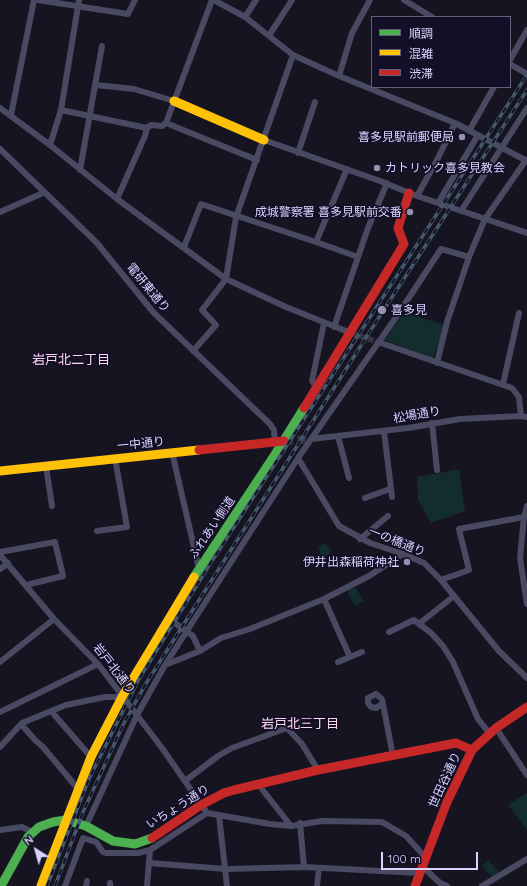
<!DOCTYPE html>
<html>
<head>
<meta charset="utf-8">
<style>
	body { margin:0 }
	#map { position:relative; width:527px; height:886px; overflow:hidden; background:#161421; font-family:Quicksand,"Noto Sans JP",sans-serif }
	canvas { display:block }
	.legend { position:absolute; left:371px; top:16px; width:140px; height:72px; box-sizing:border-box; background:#130f26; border:1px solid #625e7d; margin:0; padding:5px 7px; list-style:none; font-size:12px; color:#d9d4ff }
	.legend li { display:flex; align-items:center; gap:8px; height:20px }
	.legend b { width:20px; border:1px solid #625e7d }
	.north { position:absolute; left:16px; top:830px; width:40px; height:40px; -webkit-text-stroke:3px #130f26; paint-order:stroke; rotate:323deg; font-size:11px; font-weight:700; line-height:16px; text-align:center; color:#d9d4ff }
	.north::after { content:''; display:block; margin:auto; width:14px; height:18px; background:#d9d4ff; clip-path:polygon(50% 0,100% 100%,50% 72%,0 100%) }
	.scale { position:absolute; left:381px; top:852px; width:97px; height:18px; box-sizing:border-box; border:2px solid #d9d4ff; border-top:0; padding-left:5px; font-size:12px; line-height:14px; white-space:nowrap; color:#d9d4ff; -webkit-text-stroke:3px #130f26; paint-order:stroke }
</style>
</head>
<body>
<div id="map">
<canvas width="527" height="886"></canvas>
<ul class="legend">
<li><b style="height:5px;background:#4caf50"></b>順調</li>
<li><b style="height:5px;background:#ffc107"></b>混雑</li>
<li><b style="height:5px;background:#c62828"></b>渋滞</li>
</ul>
<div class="north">N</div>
<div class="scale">100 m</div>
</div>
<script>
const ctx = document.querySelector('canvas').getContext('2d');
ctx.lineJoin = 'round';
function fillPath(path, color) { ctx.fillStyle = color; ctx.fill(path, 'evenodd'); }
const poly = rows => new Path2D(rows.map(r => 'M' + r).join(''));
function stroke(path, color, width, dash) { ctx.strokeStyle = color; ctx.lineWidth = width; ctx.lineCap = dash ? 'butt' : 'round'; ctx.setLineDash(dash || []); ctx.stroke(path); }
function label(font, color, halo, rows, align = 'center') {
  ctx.font = font + ' Quicksand,"Noto Sans JP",sans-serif'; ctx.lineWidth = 3.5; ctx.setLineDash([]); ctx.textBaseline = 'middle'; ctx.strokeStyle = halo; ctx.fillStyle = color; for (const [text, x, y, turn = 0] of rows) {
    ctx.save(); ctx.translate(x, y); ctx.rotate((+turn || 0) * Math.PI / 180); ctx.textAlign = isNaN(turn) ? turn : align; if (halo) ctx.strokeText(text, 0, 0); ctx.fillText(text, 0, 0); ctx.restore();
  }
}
fillPath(poly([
	[404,312,445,325,433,358,384,340],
	[459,469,465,511,431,523,418,500,417,477],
	[325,543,332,552,322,558,318,548],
	[355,587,364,601,355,606,347,591],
	[527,793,527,830,508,805],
	[488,860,500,873,492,877,482,866]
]), '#132c2d');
stroke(poly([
	[351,333,378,342]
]), '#333142', 6, [6, 3]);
stroke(poly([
	[284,441,311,439]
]), '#333142', 9, [9, 4.5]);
stroke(poly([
	[38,0,128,14,135,0],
	[214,0,245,17,293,55,339,76,455,123,527,161],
	[404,0,432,17],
	[245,17,256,0],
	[270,34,292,0],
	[510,60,527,30],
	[510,64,527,74],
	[339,76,352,33,370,0],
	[96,85,134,89,174,101],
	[0,108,50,145,117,199,226,279,286,307,351,333],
	[61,110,147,128,151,125,162,126,166,123,257,160],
	[11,115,34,0],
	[166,123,212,0],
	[469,131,494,87],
	[264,140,380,181,417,196,527,233],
	[50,145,61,110,79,0],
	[0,149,97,243,153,312,270,424,274,430,275,442],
	[298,153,315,102],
	[80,170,102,46],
	[417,196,437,160,455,123],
	[117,199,145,136,147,128],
	[438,203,478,135],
	[461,211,527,108],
	[0,212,43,193],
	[316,242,347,169],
	[184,247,201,204,316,242,358,257],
	[334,327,368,228,387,183],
	[378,342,512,388,519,397,521,416],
	[193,351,216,325,202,310,226,279,236,217,293,55],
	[437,363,447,322,469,257,485,219,526,160],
	[503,384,519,313],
	[317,387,312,381,324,323],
	[432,423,437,470],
	[384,431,392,497],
	[338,436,349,478],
	[311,439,408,428,460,419,521,416,527,417],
	[172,452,199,569],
	[298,458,339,526,370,543,403,554,424,563,441,580,499,651,527,678],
	[46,466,52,506],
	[365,498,390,489],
	[527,506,524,517,520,558,527,604],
	[97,531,127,527,115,458],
	[360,539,388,516],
	[0,552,55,542,63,576,26,585],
	[0,555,54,619,98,664,162,748,207,813,270,824,291,826,322,821,382,822,406,836,426,858],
	[0,569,8,563],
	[441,580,469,570,459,529,524,517],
	[324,599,350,657],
	[168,618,193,636,200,651],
	[420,623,454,596],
	[389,632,414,620,431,633,443,646,453,662,478,719,490,734],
	[0,662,54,619],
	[338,662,362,652],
	[165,665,200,651,221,638,250,629,324,599,369,576,403,554],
	[382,704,376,708,371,707,368,703,368,698,376,694,382,699,393,756],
	[51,711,91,757],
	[0,712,98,664],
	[21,724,35,740,43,747,78,789],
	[496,728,527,775],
	[0,747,22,723,66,705,105,697,122,697],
	[185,781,218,756,232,748,287,728,302,744,318,770],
	[258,784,291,826],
	[219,816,227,886],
	[300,823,304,867],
	[86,826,137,715,165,665,298,458,401,310,441,249,469,257],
	[0,830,22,827,32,832],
	[149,863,226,869,304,867,420,873],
	[422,866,440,883,447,886],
	[65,886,83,838,96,842,103,852,106,853,138,853,150,850],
	[86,886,87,881],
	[110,886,110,883],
	[147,886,150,850,207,813],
	[317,886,319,868],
	[482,886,527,859]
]), '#4a4962', 6);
stroke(poly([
	[194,577,276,453,304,408],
	[1,886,28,837,39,827,53,822,65,820,86,826,113,841,135,844,152,838]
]), '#4caf50', 9);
stroke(poly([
	[174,101,264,140],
	[0,471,199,450],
	[41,886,91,757,122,697,194,577]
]), '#ffc107', 9);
stroke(poly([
	[304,408,404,244,398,228,409,193],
	[199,450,284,441],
	[152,838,201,805,224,793,234,790,318,770,456,743,472,750],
	[415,886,447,802,472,750,496,728,527,707]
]), '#c62828', 9);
const rail = poly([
	[47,886,89,779,139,679,210,564,527,75],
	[55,886,83,812,123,725,145,685,383,311,527,90]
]);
stroke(rail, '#43596b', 3.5);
stroke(rail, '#130f26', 2, [6]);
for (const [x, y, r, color] of [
	[462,137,4,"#9591b1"],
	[377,168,4,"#9591b1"],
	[410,212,4,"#9591b1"],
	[382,310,5,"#9591b1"],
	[407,562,4,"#9591b1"]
]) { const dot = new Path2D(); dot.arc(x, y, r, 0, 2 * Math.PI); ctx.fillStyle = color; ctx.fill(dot); stroke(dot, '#130f26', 1.5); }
label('12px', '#d9d4ff', '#130f26', [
	["喜多見駅前郵便局",454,137],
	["カトリック喜多見教会",385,168,"left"],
	["成城警察署 喜多見駅前交番",402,212],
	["喜多見",391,310,"left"],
	["伊井出森稲荷神社",399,562]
], 'right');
label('12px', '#d9d4ff', '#130f26', [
	["電研東通り",148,288,50],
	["松場通り",417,415,-10],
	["一中通り",141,444,-6],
	["ふれあい側道",212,528,-56],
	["一の橋通り",397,542,22],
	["岩戸北通り",114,669,52],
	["世田谷通り",445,780,-65],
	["いちょう通り",178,807,-32]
]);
label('13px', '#ffd6f0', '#130f26', [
	["岩戸北二丁目",71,360],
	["岩戸北三丁目",300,724]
]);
</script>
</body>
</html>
